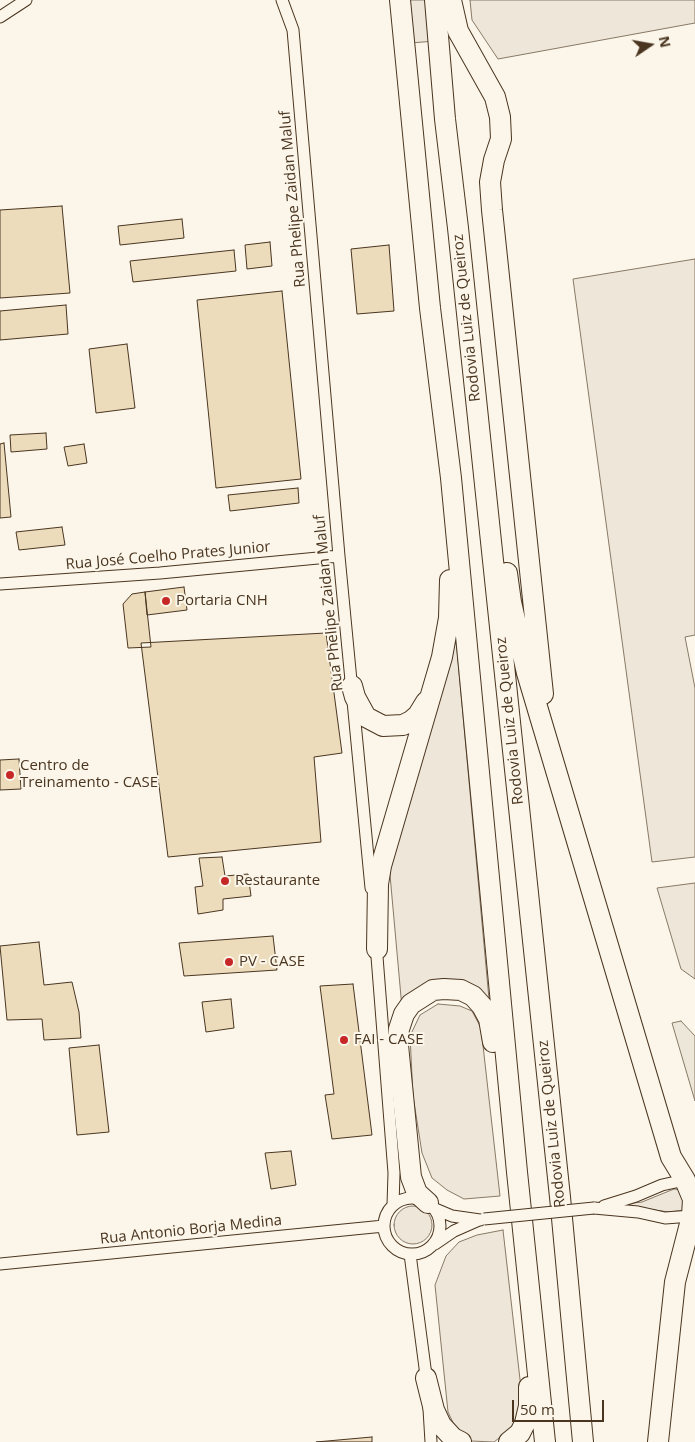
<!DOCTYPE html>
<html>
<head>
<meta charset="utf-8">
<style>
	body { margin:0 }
	#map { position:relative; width:695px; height:1442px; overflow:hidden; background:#fbf6e9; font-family:"Open Sans",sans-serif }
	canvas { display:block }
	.north { position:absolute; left:625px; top:20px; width:50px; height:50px; -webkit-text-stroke:4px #fbf6e9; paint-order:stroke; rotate:78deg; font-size:14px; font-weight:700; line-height:20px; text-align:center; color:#4a3520 }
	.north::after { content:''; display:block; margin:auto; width:18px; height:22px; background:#4a3520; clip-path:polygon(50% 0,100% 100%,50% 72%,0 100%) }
	.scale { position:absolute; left:512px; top:1400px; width:92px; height:22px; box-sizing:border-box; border:2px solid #4a3520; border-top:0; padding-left:6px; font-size:15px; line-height:18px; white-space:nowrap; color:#4a3520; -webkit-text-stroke:4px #fbf6e9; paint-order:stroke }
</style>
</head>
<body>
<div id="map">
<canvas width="695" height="1442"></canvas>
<div class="north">N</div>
<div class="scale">50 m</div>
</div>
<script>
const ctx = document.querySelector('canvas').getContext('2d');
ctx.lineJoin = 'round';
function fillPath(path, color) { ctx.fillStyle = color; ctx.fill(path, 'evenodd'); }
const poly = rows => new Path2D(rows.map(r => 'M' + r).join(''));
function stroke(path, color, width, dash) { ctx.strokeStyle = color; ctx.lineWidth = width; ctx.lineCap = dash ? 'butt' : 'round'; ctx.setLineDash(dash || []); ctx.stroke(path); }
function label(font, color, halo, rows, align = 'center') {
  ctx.font = font + ' "Open Sans",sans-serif'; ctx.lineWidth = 4; ctx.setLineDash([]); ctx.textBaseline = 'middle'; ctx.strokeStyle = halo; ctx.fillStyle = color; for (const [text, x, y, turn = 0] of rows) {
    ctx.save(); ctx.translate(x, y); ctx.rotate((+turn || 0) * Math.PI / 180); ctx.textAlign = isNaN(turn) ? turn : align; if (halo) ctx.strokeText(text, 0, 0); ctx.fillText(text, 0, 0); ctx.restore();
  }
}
const green = poly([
	[407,0,431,0,435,41,411,43,407,0],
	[470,0,695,0,695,23,498,59,472,20,470,0],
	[695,259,695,635,685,637,695,688,695,857,652,862,573,279,695,259],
	[454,638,456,639,490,1010,461,987,402,1008,390,875,391,861,454,638],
	[695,883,695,979,681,969,657,888,695,883],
	[438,1004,460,1006,472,1011,481,1028,500,1196,464,1199,447,1190,432,1178,422,1153,413,1096,410,1036,420,1015,438,1004],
	[674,1189,682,1190,685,1210,669,1212,617,1205,642,1202,674,1189],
	'394 1225a19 19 0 1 1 38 0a19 19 0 1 1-38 0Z',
	[503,1230,522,1397,517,1424,494,1442,471,1441,457,1431,448,1412,435,1285,446,1256,459,1242,477,1235,503,1230]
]);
fillPath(green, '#ede6d9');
stroke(green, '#887966', 1);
const parking = poly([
	[681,1021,695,1036,695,1101,672,1023,681,1021]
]);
fillPath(parking, '#ede7d9');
stroke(parking, '#887966', 1);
const building = poly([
	[62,206,70,293,0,298,0,210,62,206],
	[182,219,184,238,120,245,118,226,182,219],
	[270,242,272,266,247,269,245,245,270,242],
	[389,245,394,311,357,314,351,249,389,245],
	[234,250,236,271,133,282,130,261,234,250],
	[282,291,301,479,216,488,197,300,282,291],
	[66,305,68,334,0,340,0,311,66,305],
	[127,344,135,408,96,413,89,349,127,344],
	[46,433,47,449,11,452,10,435,46,433],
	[4,443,11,517,0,518,0,444,4,443],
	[84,444,87,463,68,466,64,447,84,444],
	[298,488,299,503,230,511,228,495,298,488],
	[62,527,65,545,19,550,16,532,62,527],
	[184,587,187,610,147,615,145,592,184,587],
	[145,592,151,647,128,648,123,604,132,594,145,592],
	[326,633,342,753,314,757,321,842,168,857,141,643,326,633],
	[19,759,21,789,0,790,0,760,19,759],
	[222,857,225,876,248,874,251,896,223,899,223,910,198,914,195,887,203,886,199,858,222,857],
	[273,936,277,970,184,976,179,943,273,936],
	[39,942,44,985,72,982,79,1012,81,1038,44,1040,42,1019,7,1020,0,946,39,942],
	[353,984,372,1135,332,1139,325,1095,334,1094,320,986,353,984],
	[231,999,234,1028,206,1032,202,1002,231,999],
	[99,1045,109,1132,77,1135,69,1048,99,1045],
	[291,1151,296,1185,271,1189,265,1153,291,1151],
	[372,1437,372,1442,316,1442,372,1437]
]);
fillPath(building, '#ecdcbc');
stroke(building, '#4a3520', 1);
const minor = poly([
	[282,0,293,30,339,556,371,888],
	[0,17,26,0],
	[0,584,160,573,339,556],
	[376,944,394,1173,393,1205],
	'384 1226a28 28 0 1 1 56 0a28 28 0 1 1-56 0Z',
	[604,1206,636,1196,662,1185,685,1180],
	[433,1208,452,1216,480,1220],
	[594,1208,638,1212,665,1218,692,1216],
	[435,1244,454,1231,479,1220],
	[410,1254,427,1383],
	[0,1264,384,1226],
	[429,1409,431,1442]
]);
const motorway = poly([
	[400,0,430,308,451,478,517,1172,545,1442],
	[435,0,445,119,458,228,560,1197,583,1442],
	[451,0,458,31,495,97,500,117,501,139,494,160,490,182,492,210,543,694],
	[507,573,511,602,527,673,671,1157,685,1180,693,1199,692,1216,675,1282,658,1442],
	[352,686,355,697,366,717,383,726,403,725,411,721,418,715,426,702],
	[377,949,378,884,381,866,442,657,449,618,450,580],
	[428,1203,417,1193,411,1177,398,1045,399,1029,404,1014,411,1004,433,990,444,989,461,990,473,996,482,1006,489,1019,493,1042],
	[426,1378,434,1410,441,1425,453,1438,461,1442],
	[509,1442,520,1433,525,1423,529,1406,529,1387]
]);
stroke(minor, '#4a3520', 13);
stroke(motorway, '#4a3520', 22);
stroke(minor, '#fbf6e9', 11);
stroke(motorway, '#fbf6e9', 20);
const minorBridge = poly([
	[484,1219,594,1208]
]);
stroke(minorBridge, '#4a3520', 13, []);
stroke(minorBridge, '#fbf6e9', 11);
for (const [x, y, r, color] of [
	[166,601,5,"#c62828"],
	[10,775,5,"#c62828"],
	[225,881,5,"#c62828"],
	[229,962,5,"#c62828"],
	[344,1040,5,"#c62828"]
]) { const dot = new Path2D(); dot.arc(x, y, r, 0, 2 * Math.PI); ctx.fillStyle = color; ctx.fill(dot); stroke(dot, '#fbf6e9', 2); }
label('15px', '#4a3520', '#fbf6e9', [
	["Rua Phelipe Zaidan Maluf",293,199,-95],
	["Rodovia Luiz de Queiroz",467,318,-96],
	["Rua José Coelho Prates Junior",168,556,-5],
	["Rua Phelipe Zaidan Maluf",329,603,-96],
	["Rodovia Luiz de Queiroz",510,721,-96],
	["Rodovia Luiz de Queiroz",552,1124,-96],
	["Rua Antonio Borja Medina",191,1230,-6]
]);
label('15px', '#4a3520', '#fbf6e9', [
	["Portaria CNH",176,601],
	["Centro de",20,766],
	["Treinamento - CASE",20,783],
	["Restaurante",235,881],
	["PV - CASE",239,962],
	["FAI - CASE",354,1040]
], 'left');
</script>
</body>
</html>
